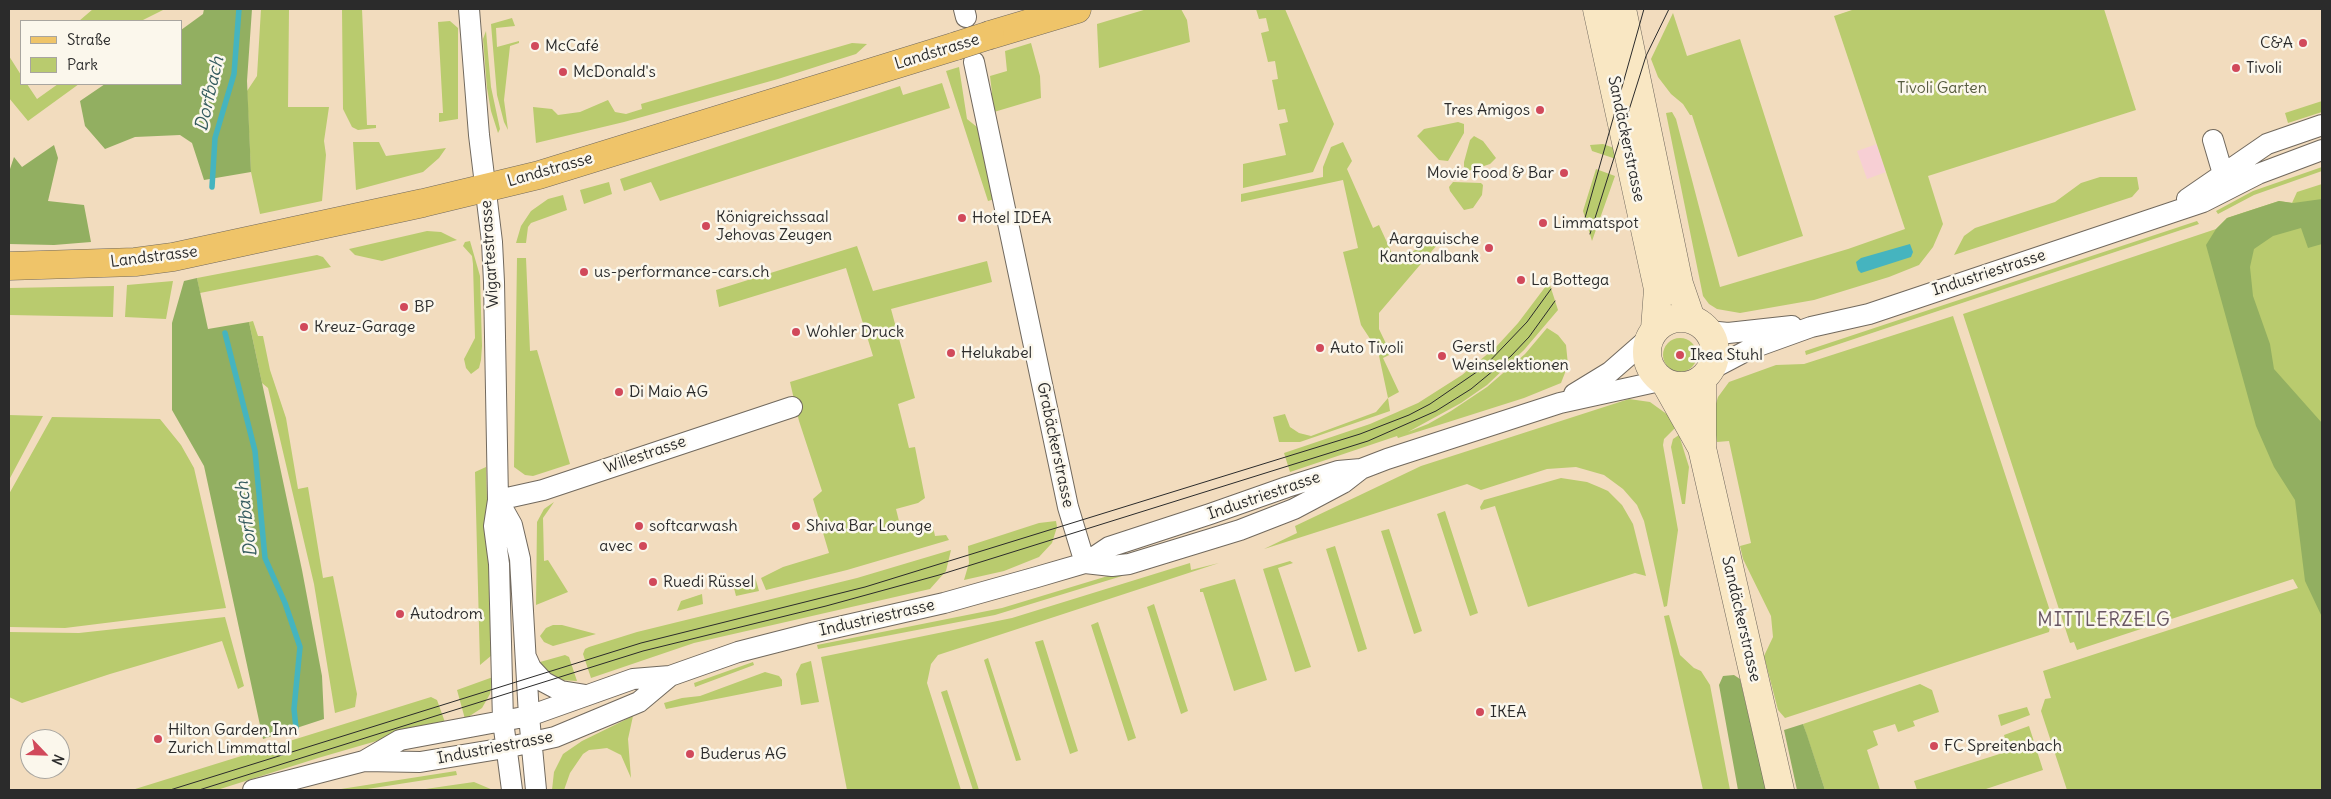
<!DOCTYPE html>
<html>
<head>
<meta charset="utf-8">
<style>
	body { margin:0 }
	#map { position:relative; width:2331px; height:799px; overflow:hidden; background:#f2dcbe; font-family:Delius,sans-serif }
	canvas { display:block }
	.frame { position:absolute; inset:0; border:10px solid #2b2b2b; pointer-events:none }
	.legend { position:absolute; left:20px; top:20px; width:162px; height:65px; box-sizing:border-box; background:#fbf7ec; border:1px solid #a8a59f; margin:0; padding:6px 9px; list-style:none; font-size:15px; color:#2b2b2b }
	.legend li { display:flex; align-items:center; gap:10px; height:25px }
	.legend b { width:25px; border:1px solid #a8a59f }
	.north { position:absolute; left:20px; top:729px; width:50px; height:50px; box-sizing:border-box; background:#fbf7ec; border:1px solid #a8a59f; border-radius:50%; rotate:114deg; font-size:14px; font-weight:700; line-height:20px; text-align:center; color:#2b2b2b }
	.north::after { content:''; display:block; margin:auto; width:18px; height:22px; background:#d1495b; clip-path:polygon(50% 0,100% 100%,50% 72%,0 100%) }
</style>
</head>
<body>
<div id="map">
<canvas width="2331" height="799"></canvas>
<div class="frame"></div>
<ul class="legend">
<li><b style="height:6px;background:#efc469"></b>Straße</li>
<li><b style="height:14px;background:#b9cb6e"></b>Park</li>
</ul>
<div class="north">N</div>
</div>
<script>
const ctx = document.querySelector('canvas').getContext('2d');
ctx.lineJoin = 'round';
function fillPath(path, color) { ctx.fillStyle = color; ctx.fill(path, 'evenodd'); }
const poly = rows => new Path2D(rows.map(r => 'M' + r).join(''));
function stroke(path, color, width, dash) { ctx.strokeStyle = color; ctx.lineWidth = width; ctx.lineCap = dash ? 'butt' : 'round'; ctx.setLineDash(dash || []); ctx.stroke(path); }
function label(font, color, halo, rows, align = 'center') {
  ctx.font = font + ' Delius,sans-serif'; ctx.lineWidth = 5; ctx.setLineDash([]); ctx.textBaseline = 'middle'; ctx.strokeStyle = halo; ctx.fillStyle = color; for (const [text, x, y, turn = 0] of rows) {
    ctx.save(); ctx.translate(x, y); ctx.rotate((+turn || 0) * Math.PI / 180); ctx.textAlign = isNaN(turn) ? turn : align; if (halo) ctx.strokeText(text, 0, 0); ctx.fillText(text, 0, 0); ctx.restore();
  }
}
fillPath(poly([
	[1877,144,1886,172,1867,179,1857,151]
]), '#f7cfd4');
fillPath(poly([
	[93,9,103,10,165,9,141,21,79,21],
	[261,9,289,9,288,107,329,107,324,141,326,155,322,201,260,214,251,172,247,91,257,76],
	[342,9,362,9,367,125,376,125,376,128,358,130,352,127,343,109],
	[1147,9,1181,9,1187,20,1190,42,1099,68,1097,24],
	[1256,9,1285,9,1334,124,1313,172,1243,188,1243,164,1286,155,1279,124,1288,122,1285,109,1278,110,1272,80,1278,79,1275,61,1268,62,1261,33,1269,31,1266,18,1259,19],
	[1855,9,2104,9,2136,110,1928,176,1943,224,1933,247,1919,265,1889,277,1814,300,1740,313,1717,309,1709,304,1703,296,1666,113,1672,112,1676,119,1720,287,1848,249,1905,229,1834,16],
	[1673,13,1687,56,1740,39,1803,236,1738,257,1692,115,1690,115,1683,104,1671,94,1658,77,1651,59],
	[512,18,515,26,496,28,497,47,519,41,519,43,510,46,504,100,508,130,504,122,497,95,491,24],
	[450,21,458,28,458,119,439,122,439,113,443,113,438,22],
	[486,31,491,87,500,129,498,133,491,111,487,88,483,39],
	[852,43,867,44,856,54,778,79,624,122,536,143,533,107,552,109,558,115,580,112,608,100,615,112,626,114,642,109,641,104],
	[1031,43,1040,76,1041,98,994,112,990,94,992,93,990,76,1007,71,1005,51],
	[9,56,21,75,21,84,27,84,37,99,58,84,79,84,28,121,9,98],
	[959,67,967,119,982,131,995,199,988,201,946,71],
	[942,83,950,108,660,201,651,182,624,191,620,179,900,86,903,95],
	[2322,101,2322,112,2288,123,2285,113],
	[1458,122,1464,124,1464,133,1448,161,1439,160,1417,136,1424,129],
	[1474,136,1483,141,1496,158,1490,164,1469,171,1464,167,1464,162,1470,140],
	[353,142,379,142,386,156,446,148,439,158,423,172,356,190],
	[1343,142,1352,161,1347,169,1373,228,1379,225,1396,262,1434,238,1437,245,1379,313,1379,329,1391,354,1383,358,1399,392,1388,398,1390,411,1300,442,1279,442,1273,417,1285,414,1290,427,1299,433,1311,436,1376,412,1388,398,1378,351,1361,325,1343,252,1358,248,1343,180,1241,202,1241,194,1323,177,1323,167,1331,147],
	[1603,144,1614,148,1625,162,1592,151,1590,145],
	[2322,167,2322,171,2254,195,2218,214,2216,211,2253,191],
	[1596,169,1615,176,1592,241,1583,211],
	[2100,177,2137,177,2139,189,2132,197,1954,255,1964,236,1975,228,2055,202,2081,183],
	[609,182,612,194,584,204,580,190],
	[1453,182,1481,183,1483,185,1482,195,1473,208,1464,210,1450,191,1449,187],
	[2322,184,2322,790,2067,790,2041,711,2045,699,2051,698,2043,671,2298,588,2293,579,2077,650,2074,642,2070,643,1963,314,2216,229,2227,218,2245,212,2279,201,2292,203,2297,192],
	[563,195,567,210,531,223,528,227,526,243,516,243,521,226,531,211,548,199],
	[2197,221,2199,224,1806,355,1805,351],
	[427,231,441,232,457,240,382,261,355,255,349,249],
	[470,241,480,276,482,346,481,360,479,368,471,374,466,368,464,359,475,338,473,264,472,256,463,246,465,242],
	[857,246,873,291,987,261,992,282,891,309,915,398,898,404,909,448,915,447,925,498,918,503,896,509,901,529,932,522,935,536,946,535,949,540,847,570,766,590,761,578,783,567,829,553,813,499,822,491,799,421,790,382,873,356,846,268,719,307,716,290],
	[317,255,323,257,331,267,200,293,197,278],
	[517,258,526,258,530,351,537,350,570,464,533,476,525,475,514,467],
	[173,281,166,319,125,317,127,285],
	[1549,282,1558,310,1524,350,1487,385,1461,403,1408,432,1428,424,1451,411,1487,387,1525,354,1547,328,1558,335,1566,345,1568,365,1561,383,1524,398,1398,438,1397,436,1290,472,1284,453,1370,424,1418,403,1462,375,1496,347,1518,323],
	[114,286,113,317,9,315,9,288],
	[1953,316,2052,617,2049,632,1785,718,1778,710,1764,656,1773,637,1771,616,1743,559,1740,546,1751,543,1729,441,1717,442,1714,421,1715,407,1718,397,1729,382,1776,365,1804,364],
	[253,321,258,336,263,336,270,370,286,418,298,489,308,487,323,578,333,576,357,694,355,707,335,713,314,584,268,388,262,383,249,322],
	'1663 355a17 17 0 1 1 34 0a17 17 0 1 1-34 0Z',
	[1629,399,1650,402,1668,415,1675,428,1664,439,1663,445,1678,530,1667,606,1664,607,1644,521,1637,505,1623,489,1604,475,1576,467,1547,469,1481,490,1467,484,1264,549,1297,533,1295,526,1421,466],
	[9,415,43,416,9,480],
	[52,417,160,419,181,445,194,468,226,608,65,628,9,627,9,494],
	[1679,435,1689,467,1685,504,1682,504,1671,447,1673,439],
	[486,467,492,655,480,665,475,472],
	[1561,478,1587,482,1599,487,1608,491,1622,505,1633,524,1646,576,1635,573,1528,607,1495,506,1481,510,1480,507,1484,500],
	[554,502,543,518,544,561,548,560,568,592,536,605,537,522,544,509],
	[1445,511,1478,613,1470,616,1437,514],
	[1056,521,1057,527,1052,543,1039,557,1004,571,964,580,969,563,968,546,1039,523],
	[1389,529,1422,631,1414,634,1381,531],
	[1335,546,1367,649,1358,652,1326,549],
	[951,550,946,571,930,589,694,643,591,678,583,654,585,649,589,647,637,632,857,578],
	[1290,561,1293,563,1278,568,1311,667,1295,672,1263,569],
	[1190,563,1191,570,1219,563,938,655,931,664,927,683,961,790,847,790,821,657,1012,618],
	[1121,572,1122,576,995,615,818,649,817,645,1002,608],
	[755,577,759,591,736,596,733,584],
	[1235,579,1267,680,1234,691,1203,592,1200,592,1200,589],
	[702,594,703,604,677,611,681,601],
	[1154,604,1188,711,1181,714,1147,607],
	[1669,615,1680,655,1694,668,1701,671,1710,685,1730,790,1703,790,1664,616],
	[225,617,244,686,238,689,222,641,110,674,22,703,9,697,9,632,79,633],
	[1098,622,1136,738,1128,741,1091,625],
	[553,625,562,625,596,634,553,646,544,642,540,636,546,628],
	[1043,640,1078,751,1070,754,1035,642],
	[565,655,569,657,577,681,560,680,545,669,540,662],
	[988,658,1021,760,1016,761,984,660],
	[811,661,819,702,801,705,796,674,801,664],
	[753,662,754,665,695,687,694,683],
	[765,672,779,676,782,680,782,686,666,709,664,703,682,698,700,696],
	[493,677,490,694,482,708,465,719,457,690],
	[1920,684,1932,690,1939,712,1913,721,1915,726,1898,732,1895,724,1873,731,1878,745,1867,750,1880,790,1825,790,1803,724],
	[947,690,979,790,973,790,941,692],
	[431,697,437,700,446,725,411,731,318,758,217,790,132,790],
	[2027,707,2030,715,2001,726,1998,715],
	[633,716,628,739,631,778,621,755,607,748,599,749,589,750,583,754,570,773,564,790,552,790,554,772,563,754,582,741],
	[2029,726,2043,770,1983,790,1917,790,1914,781,2009,751,2004,735],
	[456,771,457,775,361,790,319,790,341,789],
	[474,782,493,790,419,790,446,786]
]), '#b9cb6e');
fillPath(poly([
	[204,9,252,9,247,81,251,172,204,180,192,143,180,135,135,137,105,149,85,126,80,101,105,84,181,84,181,30,203,14],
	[54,145,58,158,48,201,84,205,91,242,54,245,9,244,9,172,14,157,22,167],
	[2322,199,2322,244,2308,248,2301,228,2273,236,2254,249,2250,267,2253,296,2270,344,2274,369,2322,423,2322,617,2305,581,2295,500,2274,467,2256,426,2206,245,2216,229,2227,218,2279,201,2293,203],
	[197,278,208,329,249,322,302,570,322,676,324,719,263,739,204,466,172,410,172,323,184,281],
	[1734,675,1740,679,1766,790,1738,790,1719,685,1723,676],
	[1803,724,1807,735,1825,790,1797,790,1784,730]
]), '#92af61');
fillPath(poly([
	[1910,244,1913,252,1911,257,1861,273,1858,270,1856,262,1861,258]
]), '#45b4bf');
stroke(poly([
	[212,187,215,138,234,74,239,9],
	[225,333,255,451,265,558,285,603,300,647,294,709,296,728]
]), '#45b4bf', 5.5);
const street = poly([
	[469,9,479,135,492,242,494,282,498,500,494,526,499,564,503,721,512,790],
	[964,9,966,17],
	[974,62,1068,507,1085,563],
	[2213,140,2223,174,2223,185],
	[2187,199,2267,144,2322,125],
	[1708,331,1728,333,1792,326],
	[1710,370,1750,349,1811,327,1869,314,2203,202,2258,174,2322,150],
	[1574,394,1610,372,1650,337],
	[498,500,543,490,792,407],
	[498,500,512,525,520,559,529,716,536,790],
	[1085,563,1112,566,1129,564,1240,530,1294,509,1343,483,1361,469,1387,459,1560,403,1660,381],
	[526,657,531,668,544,682,561,691,586,695],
	[364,761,420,762,505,748,555,737,639,702,670,676],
	[253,790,364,761,400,740,529,716,633,679,670,676,738,652,812,633,944,603,1037,577,1085,563,1109,547,1210,514,1287,487,1338,471,1361,469]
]);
const secondary = poly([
	[1597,9,1658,289,1655,329],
	[1622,9,1679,284,1691,319],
	'1647 352a34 34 0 1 1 68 0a34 34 0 1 1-68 0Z',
	[1702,379,1702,448,1780,790],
	[1666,384,1702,448]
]);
const primary = poly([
	[990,35,1077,9],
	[9,266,135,262,173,257,423,203,539,175,956,46]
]);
stroke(street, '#71695e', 22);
stroke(secondary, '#71695e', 29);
stroke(primary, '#71695e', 29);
stroke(street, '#fff', 20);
stroke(secondary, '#f9e7c3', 28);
stroke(primary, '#efc469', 28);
stroke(poly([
	[1585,218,1644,9],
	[1590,234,1646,56,1669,9],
	[170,790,641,643,865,587,1360,434,1409,415,1430,404,1484,367,1527,322,1551,289],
	[199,790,643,651,826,606,939,575,1368,441,1436,411,1471,389,1511,356,1529,337,1555,301]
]), '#2b2b2b', 1);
const primaryBridge = poly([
	[956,46,990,35]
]);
stroke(primaryBridge, '#71695e', 29, []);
stroke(primaryBridge, '#efc469', 28);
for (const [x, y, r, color] of [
	[2303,43,5,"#d1495b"],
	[535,46,5,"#d1495b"],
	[2236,68,5,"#d1495b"],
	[563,72,5,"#d1495b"],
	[1540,110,5,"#d1495b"],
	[1564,173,5,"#d1495b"],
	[962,218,5,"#d1495b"],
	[1543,223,5,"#d1495b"],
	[706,226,5,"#d1495b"],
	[1489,248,5,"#d1495b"],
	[584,272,5,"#d1495b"],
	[1521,280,5,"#d1495b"],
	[404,307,5,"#d1495b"],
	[304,327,5,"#d1495b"],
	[796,332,5,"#d1495b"],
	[1320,348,5,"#d1495b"],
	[951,353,5,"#d1495b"],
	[1680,355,5,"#d1495b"],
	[1442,356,5,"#d1495b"],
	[619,392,5,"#d1495b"],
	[639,526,5,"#d1495b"],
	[796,526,5,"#d1495b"],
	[643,546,5,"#d1495b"],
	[653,582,5,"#d1495b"],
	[400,614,5,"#d1495b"],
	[1480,712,5,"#d1495b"],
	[158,739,5,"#d1495b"],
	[1934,746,5,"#d1495b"],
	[690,754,5,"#d1495b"]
]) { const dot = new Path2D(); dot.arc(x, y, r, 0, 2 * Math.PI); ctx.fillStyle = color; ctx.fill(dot); stroke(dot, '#fbf7ec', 2); }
label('16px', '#2b2b2b', '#fbf7ec', [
	["C&A",2293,43,"right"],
	["McCafé",545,46],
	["Tivoli",2246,68],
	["McDonald's",573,72],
	["Tres Amigos",1530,110,"right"],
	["Movie Food & Bar",1554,173,"right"],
	["Königreichssaal",716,217],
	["Jehovas Zeugen",716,235],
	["Hotel IDEA",972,218],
	["Limmatspot",1553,223],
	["Aargauische",1479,239,"right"],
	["Kantonalbank",1479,257,"right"],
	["us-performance-cars.ch",594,272],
	["La Bottega",1531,280],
	["BP",414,307],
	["Kreuz-Garage",314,327],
	["Wohler Druck",806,332],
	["Gerstl",1452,347],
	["Weinselektionen",1452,365],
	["Auto Tivoli",1330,348],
	["Helukabel",961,353],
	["Ikea Stuhl",1690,355],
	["Di Maio AG",629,392],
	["softcarwash",649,526],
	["Shiva Bar Lounge",806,526],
	["avec",633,546,"right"],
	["Ruedi Rüssel",663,582],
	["Autodrom",410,614],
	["IKEA",1490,712],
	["Hilton Garden Inn",168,730],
	["Zurich Limmattal",168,748],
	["FC Spreitenbach",1944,746],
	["Buderus AG",700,754]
], 'left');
label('16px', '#2b2b2b', '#fbf7ec', [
	["Landstrasse",937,52,-17],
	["Sandäckerstrasse",1626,139,78],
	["Landstrasse",550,170,-16],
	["Wigartestrasse",490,254,-94],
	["Landstrasse",154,257,-7],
	["Industriestrasse",1989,273,-18],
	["Grabäckerstrasse",1055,445,78],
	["Willestrasse",645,455,-19],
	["Industriestrasse",1264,496,-19],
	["Industriestrasse",877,618,-13],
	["Sandäckerstrasse",1741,619,77],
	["Industriestrasse",495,748,-11]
]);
label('16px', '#565b3f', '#fbf7ec', [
	["Tivoli Garten",1942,88]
]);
label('italic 18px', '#345b5f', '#fbf7ec', [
	["Dorfbach",210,94,-77],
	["Dorfbach",247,519,-97]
]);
ctx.letterSpacing = '1px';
label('19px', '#675562', '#fbf7ec', [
	["MITTLERZELG",2104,621]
]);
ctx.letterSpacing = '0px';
</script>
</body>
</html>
